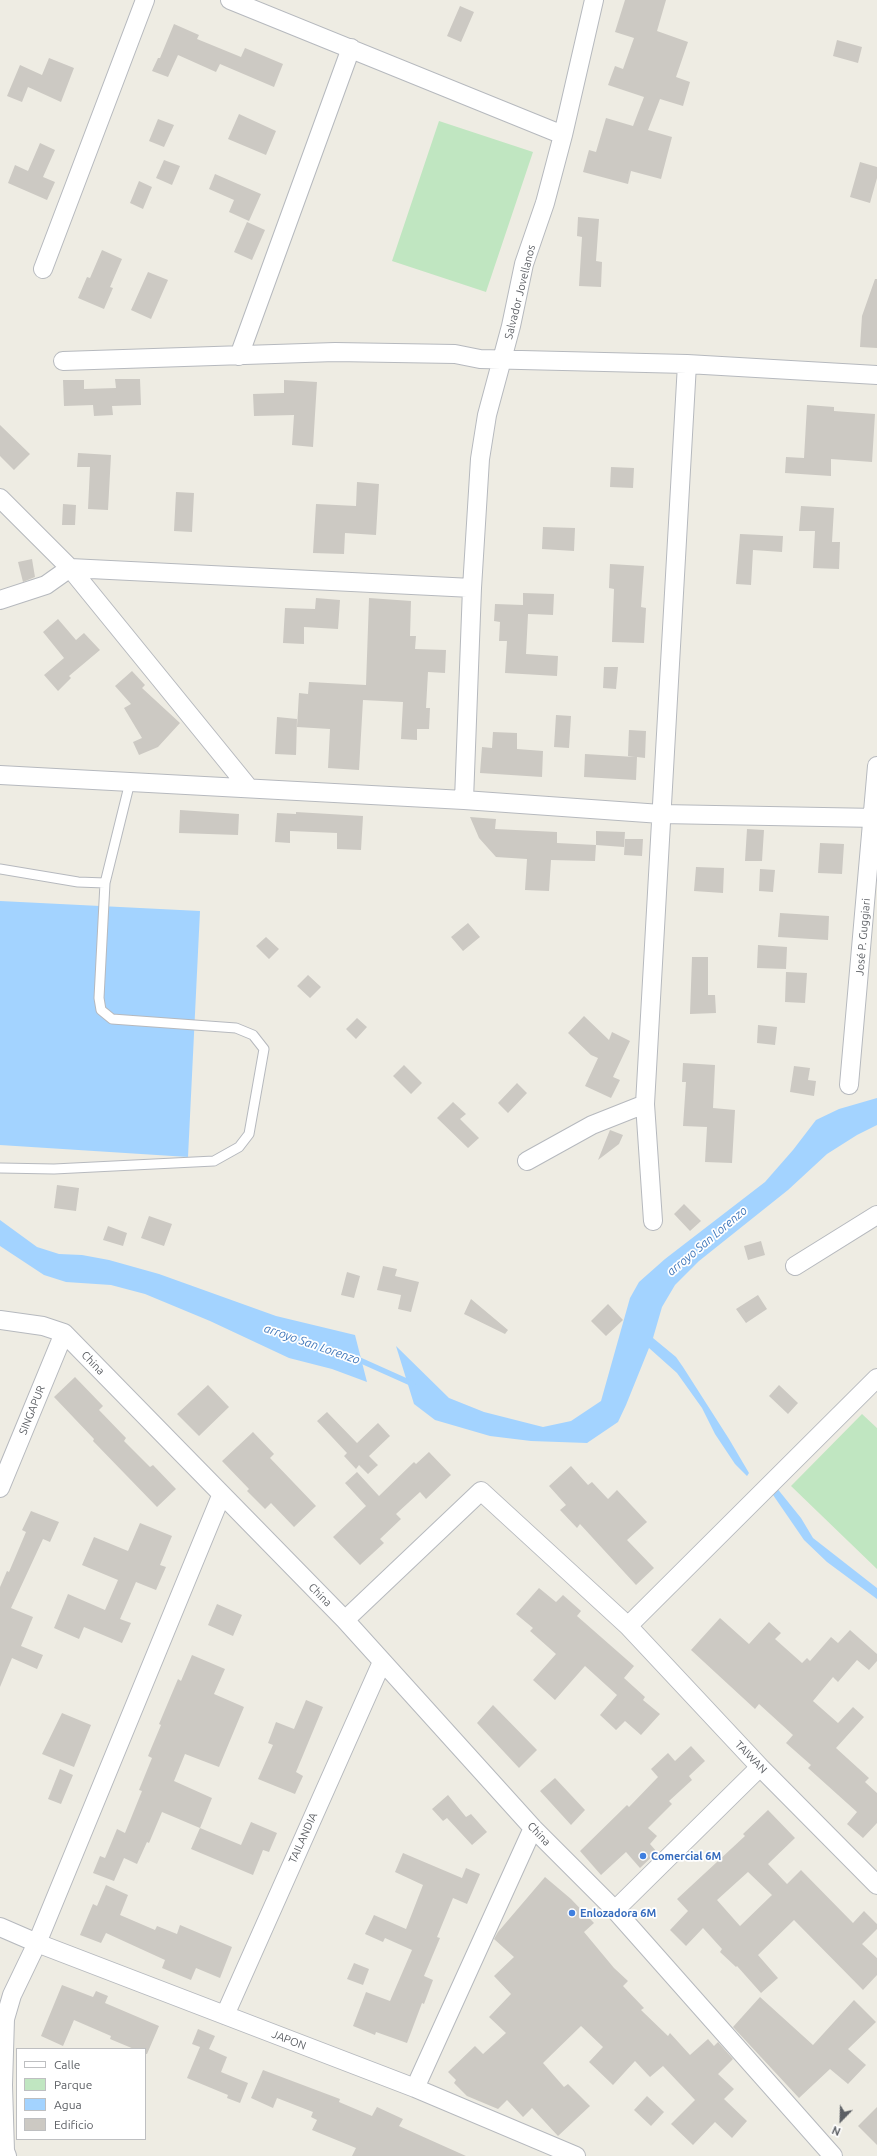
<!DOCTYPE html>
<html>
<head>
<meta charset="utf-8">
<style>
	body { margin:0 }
	#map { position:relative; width:877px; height:2156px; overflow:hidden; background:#eeece3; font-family:Ubuntu,sans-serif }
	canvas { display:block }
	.legend { position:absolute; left:16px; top:2048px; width:130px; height:92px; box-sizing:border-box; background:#fff; border:1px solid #bebfc1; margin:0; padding:5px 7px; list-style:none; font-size:12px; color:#5c5f64 }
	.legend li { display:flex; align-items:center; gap:8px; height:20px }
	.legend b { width:20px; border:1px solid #bebfc1 }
	.north { position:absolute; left:821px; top:2100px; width:40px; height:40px; -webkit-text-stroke:3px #fff; paint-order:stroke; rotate:203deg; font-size:11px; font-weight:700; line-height:16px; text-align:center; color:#5c5f64 }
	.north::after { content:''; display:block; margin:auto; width:14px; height:18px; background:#5c5f64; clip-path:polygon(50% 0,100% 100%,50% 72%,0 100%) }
</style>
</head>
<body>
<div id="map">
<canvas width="877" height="2156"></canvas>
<ul class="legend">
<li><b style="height:5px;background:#fff"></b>Calle</li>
<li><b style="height:11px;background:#c0e6c1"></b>Parque</li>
<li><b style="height:11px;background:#a3d3ff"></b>Agua</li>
<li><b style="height:11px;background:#ccc9c3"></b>Edificio</li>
</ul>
<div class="north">N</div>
</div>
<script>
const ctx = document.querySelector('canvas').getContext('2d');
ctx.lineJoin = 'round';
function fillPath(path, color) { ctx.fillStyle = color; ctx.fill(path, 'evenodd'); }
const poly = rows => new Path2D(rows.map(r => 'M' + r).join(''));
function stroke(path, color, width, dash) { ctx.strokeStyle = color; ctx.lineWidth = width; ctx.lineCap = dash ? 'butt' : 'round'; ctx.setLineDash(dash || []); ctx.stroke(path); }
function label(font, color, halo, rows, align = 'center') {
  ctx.font = font + ' Ubuntu,sans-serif'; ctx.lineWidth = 3.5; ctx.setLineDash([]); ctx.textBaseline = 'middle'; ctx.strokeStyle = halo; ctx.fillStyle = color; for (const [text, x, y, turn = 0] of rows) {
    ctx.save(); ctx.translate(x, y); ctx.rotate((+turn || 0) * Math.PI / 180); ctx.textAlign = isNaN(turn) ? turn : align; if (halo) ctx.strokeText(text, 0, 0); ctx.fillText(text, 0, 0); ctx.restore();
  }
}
fillPath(poly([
	[439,121,533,152,486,292,392,261],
	[862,1414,877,1428,877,1569,791,1486]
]), '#c0e6c1');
fillPath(poly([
	[0,901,200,911,188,1157,0,1145],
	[877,1098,877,1125,857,1135,827,1154,788,1190,699,1261,675,1285,662,1307,653,1338,676,1357,683,1367,729,1439,749,1473,747,1476,735,1464,715,1434,702,1408,677,1373,649,1348,626,1405,618,1422,587,1443,531,1441,490,1436,435,1420,414,1404,396,1346,449,1398,484,1412,543,1427,571,1421,601,1401,630,1298,639,1282,665,1259,765,1182,793,1150,816,1120,839,1109],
	[0,1220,37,1247,59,1254,82,1255,109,1260,159,1274,276,1316,355,1335,367,1382,332,1369,289,1358,210,1321,145,1294,111,1285,66,1282,44,1275,0,1246],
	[776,1487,801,1518,813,1538,877,1588,877,1599,827,1562,804,1540,771,1492]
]), '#a3d3ff');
stroke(poly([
	[355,1358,413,1384]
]), '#a3d3ff', 5.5);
fillPath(poly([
	[625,0,666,0,657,31,688,42,676,77,690,82,683,106,660,99,648,130,672,137,661,179,631,171,628,184,583,172,589,150,596,152,606,118,633,126,644,97,608,85,615,66,623,69,634,38,615,32],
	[460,6,474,12,461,42,447,36],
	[174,24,199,35,197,39,241,57,245,48,283,64,274,87,220,64,216,72,178,55,168,77,152,71,158,58,160,58],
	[837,40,862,47,858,63,833,56],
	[49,58,74,68,61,102,28,87,22,102,7,96,20,65,42,75],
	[239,114,276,131,266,155,228,139],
	[158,119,174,125,164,147,149,141],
	[40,143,55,150,43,177,55,182,47,200,8,183,15,165,28,171],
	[164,160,180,166,172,185,156,178],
	[860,162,877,167,877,178,870,203,850,197],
	[215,174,261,194,249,221,229,212,234,200,209,189],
	[139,181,152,187,143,209,130,203],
	[578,217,599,219,596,261,602,262,601,287,579,286,582,237,577,236],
	[247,222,265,230,252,260,234,252],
	[102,250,122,259,110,287,113,288,104,309,78,298,87,277,90,278],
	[148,272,168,280,151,319,131,310],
	[875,279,877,279,877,348,860,347,862,316],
	[115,379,140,379,141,405,112,406,113,415,94,416,93,405,64,406,63,380,84,380,84,389,116,388],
	[284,380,317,382,313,447,292,445,294,415,254,416,253,394,284,393],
	[807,405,834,407,834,411,875,414,872,462,831,459,831,476,785,473,786,457,804,458],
	[0,425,30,454,14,470,0,456],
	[78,453,111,455,108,510,88,509,90,467,77,467],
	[611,467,634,468,633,488,610,487],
	[357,482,379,484,376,535,345,533,344,554,313,553,316,504,356,506],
	[176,492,194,493,192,532,174,531],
	[63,504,76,505,75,525,62,525],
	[801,506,834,508,832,542,840,542,839,569,813,568,815,531,799,531],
	[543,527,575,528,574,551,542,549],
	[740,534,783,536,782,552,753,550,751,585,736,584],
	[32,559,35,577,23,582,18,562],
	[610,564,644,566,641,607,646,608,644,643,612,642,614,589,609,588],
	[523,593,554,594,553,615,528,614,526,654,558,656,557,676,505,673,507,641,499,641,500,622,494,621,495,604,523,605],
	[316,598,340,600,338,629,304,627,304,644,283,643,285,608,315,609],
	[369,598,411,601,410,636,416,636,415,649,446,650,445,673,428,672,426,708,430,708,429,729,417,729,417,740,401,739,403,702,363,700,359,770,328,768,330,729,297,727,299,693,308,694,309,682,366,685],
	[58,619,76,640,84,633,100,650,69,676,71,678,58,691,44,675,64,658,43,632],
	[604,667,618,667,616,689,603,688],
	[132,671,145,685,142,688,180,723,158,747,139,755,133,742,142,738,124,708,131,704,115,686],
	[556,715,571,716,569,748,554,747],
	[277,717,297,719,296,755,275,754],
	[629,730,646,731,645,758,637,757,636,780,584,777,585,754,635,757,628,756],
	[493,732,517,733,517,749,543,751,542,777,480,773,482,747,492,748],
	[180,810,239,814,238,835,179,833],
	[296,812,363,816,361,850,337,849,337,833,290,831,290,843,275,842,277,813,296,814],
	[470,817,496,819,495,829,557,832,557,843,596,845,595,861,551,860,549,891,525,890,527,859,496,857,479,838],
	[747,829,764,830,762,861,745,861],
	[596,831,625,832,624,847,596,845],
	[625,839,643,839,642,856,624,855],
	[820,843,844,844,842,874,818,873],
	[696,867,724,868,723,893,694,891],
	[760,869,775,870,773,892,759,891],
	[780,913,829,916,828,940,778,937],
	[468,923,480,937,463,951,451,937],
	[266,937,279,949,269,959,256,946],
	[758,945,787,947,786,969,757,968],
	[692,957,708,957,708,995,715,995,716,1013,690,1014],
	[786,972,807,973,805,1003,785,1002],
	[308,975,321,987,310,998,297,986],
	[584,1016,609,1040,612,1032,630,1041,613,1077,620,1080,611,1098,585,1086,598,1058,591,1055,568,1033],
	[357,1018,367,1027,356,1039,346,1029],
	[758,1025,777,1027,775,1045,757,1043],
	[683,1063,715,1065,713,1108,735,1110,732,1163,705,1162,707,1127,683,1126,686,1082,682,1082],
	[404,1065,422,1083,411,1094,393,1076],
	[794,1066,810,1068,808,1080,816,1081,814,1096,790,1092],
	[517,1083,527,1093,508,1113,498,1103],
	[453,1102,466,1114,460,1119,479,1138,468,1148,437,1118],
	[610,1130,623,1135,619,1144,598,1160],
	[57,1185,79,1188,76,1211,54,1208],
	[684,1204,701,1221,690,1231,674,1214],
	[149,1216,172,1224,164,1246,141,1238],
	[108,1226,127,1233,123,1246,103,1240],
	[761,1241,765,1255,748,1260,744,1246],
	[383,1266,397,1269,395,1276,419,1282,411,1312,398,1309,401,1295,377,1290],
	[347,1272,360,1276,354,1298,341,1295],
	[758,1295,767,1309,746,1323,736,1309],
	[471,1299,508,1330,505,1334,464,1314],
	[608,1304,623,1320,606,1336,591,1321],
	[75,1377,103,1406,99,1410,126,1438,124,1441,150,1467,153,1465,176,1489,157,1507,93,1441,94,1439,54,1397],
	[208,1385,229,1407,199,1436,177,1414],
	[779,1385,798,1403,788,1414,769,1396],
	[327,1412,357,1443,378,1423,390,1436,369,1456,378,1465,368,1474,359,1465,356,1469,344,1456,347,1453,317,1421],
	[253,1432,274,1454,270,1458,316,1506,294,1527,271,1503,265,1509,247,1491,249,1489,222,1461],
	[429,1452,451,1475,426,1499,420,1492,396,1514,401,1519,380,1539,384,1543,360,1565,333,1537,366,1506,345,1483,357,1472,379,1496,414,1462,416,1464],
	[571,1466,588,1485,592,1482,608,1499,617,1490,647,1522,627,1540,654,1568,636,1585,580,1524,577,1528,560,1510,566,1505,549,1486],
	[31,1511,59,1522,50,1542,43,1539,11,1608,33,1617,21,1646,43,1655,37,1669,12,1658,0,1687,0,1587,7,1571,9,1572,26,1532,22,1530],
	[140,1523,172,1536,160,1565,166,1567,156,1590,136,1582,120,1619,131,1623,122,1643,84,1627,79,1639,54,1628,68,1594,105,1610,118,1580,82,1565,94,1537,128,1551],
	[539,1588,556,1602,563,1595,581,1611,577,1616,634,1666,624,1678,645,1697,643,1700,660,1714,641,1735,625,1721,616,1730,600,1715,617,1695,585,1666,555,1700,533,1680,556,1654,530,1631,533,1628,516,1614],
	[217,1604,242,1615,233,1636,208,1625],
	[720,1618,749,1644,769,1622,781,1633,775,1639,802,1663,807,1658,810,1661,831,1637,838,1643,850,1630,877,1654,877,1661,869,1670,857,1660,838,1682,833,1677,813,1701,838,1723,853,1707,864,1717,836,1748,869,1778,865,1782,877,1793,877,1823,863,1838,847,1824,857,1812,808,1768,811,1765,786,1743,793,1735,759,1704,755,1709,691,1650],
	[192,1655,225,1669,214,1694,244,1707,219,1767,185,1754,174,1781,212,1798,200,1828,162,1812,149,1843,147,1842,137,1864,124,1858,114,1881,93,1873,100,1856,105,1858,117,1829,125,1833,142,1791,139,1790,152,1758,148,1756,161,1725,159,1724,178,1679,181,1681],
	[306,1700,323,1707,296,1772,303,1776,295,1794,258,1779,273,1745,268,1743,276,1722,294,1729],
	[493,1705,537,1750,519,1768,477,1723],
	[62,1713,91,1725,74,1767,42,1754],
	[691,1746,705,1761,689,1776,692,1780,669,1801,672,1804,648,1828,657,1836,650,1844,657,1852,640,1868,626,1852,601,1875,580,1851,627,1805,629,1807,658,1777,651,1769,668,1753,675,1761],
	[60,1769,73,1775,61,1804,48,1799],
	[555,1778,585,1810,571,1825,540,1791],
	[448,1795,466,1817,471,1814,487,1832,472,1845,447,1818,443,1821,432,1809],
	[768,1810,795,1838,768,1864,787,1884,801,1870,853,1923,864,1911,877,1924,877,1929,862,1944,877,1958,877,1975,863,1990,794,1920,758,1955,778,1978,761,1993,737,1966,736,1967,720,1952,722,1949,703,1928,686,1946,670,1930,688,1911,677,1899,745,1836,743,1834],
	[748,1872,772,1895,740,1926,717,1900],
	[251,1822,277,1833,269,1852,263,1850,253,1875,191,1849,200,1828,241,1845],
	[403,1853,462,1878,466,1868,480,1874,467,1904,453,1898,437,1937,440,1938,424,1976,433,1980,424,2004,422,2003,407,2043,376,2032,375,2035,353,2026,366,1992,390,2001,412,1950,385,1938,383,1942,365,1934,374,1915,406,1929,423,1885,395,1872],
	[545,1877,571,1899,594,1923,584,1932,614,1968,628,1981,623,1986,644,2008,641,2010,668,2036,670,2033,690,2055,708,2039,714,2046,718,2042,733,2059,718,2074,734,2089,724,2099,747,2121,732,2138,715,2122,693,2145,671,2124,695,2100,663,2066,650,2077,635,2061,613,2085,589,2062,603,2047,581,2026,543,2063,564,2087,568,2084,590,2106,558,2136,532,2108,523,2117,507,2100,498,2109,467,2096,454,2083,456,2080,448,2072,475,2046,483,2054,506,2033,489,2017,511,1994,494,1976,514,1957,494,1939,498,1932],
	[106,1885,128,1895,120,1915,155,1930,157,1926,177,1934,180,1925,232,1947,220,1978,196,1968,191,1980,162,1968,165,1960,106,1933,101,1943,80,1935,93,1904,97,1906],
	[354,1963,369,1969,363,1985,347,1979],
	[62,1985,93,1997,96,1991,108,1996,105,2003,159,2026,147,2054,145,2054,145,2049,134,2049,110,2039,111,2036,74,2020,63,2046,41,2036],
	[760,1997,813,2045,854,2000,876,2022,848,2049,866,2065,848,2084,830,2069,799,2098,733,2027],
	[198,2029,215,2036,209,2049,227,2057,221,2072,248,2083,240,2103,227,2098,228,2095,187,2078,200,2047,192,2044],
	[263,2070,340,2099,339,2102,372,2116,377,2107,403,2119,399,2126,466,2156,352,2156,356,2148,312,2130,317,2120,311,2117,313,2112,277,2098,273,2108,251,2098],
	[647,2096,664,2112,651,2126,634,2110],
	[877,2107,877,2145,858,2126]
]), '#ccc9c3');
const service = poly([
	[0,869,78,882,105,883,130,782],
	[0,1168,54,1169,214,1161,239,1147,249,1134,264,1049,253,1035,236,1028,112,1019,101,1010,99,998,105,883]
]);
const minor = poly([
	[230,0,563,135],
	[43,269,145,0],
	[239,356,351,48],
	[63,361,335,352,455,354,480,359,687,364,877,375],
	[0,498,70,568,249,788],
	[0,600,46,585,70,568,472,588],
	[0,775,464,800,661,814,877,818],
	[464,800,472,588,480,459,487,415,511,326,524,264,545,203,563,135,594,0],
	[849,1085,877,766],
	[527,1161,592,1125,645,1104],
	[653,1221,645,1104,687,364],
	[795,1266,877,1215],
	[0,1320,43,1326,64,1333,345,1620,533,1828,615,1910,833,2156],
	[0,1488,64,1333],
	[345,1620,481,1491,628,1626,760,1767,877,1885],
	[628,1626,877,1378],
	[615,1910,760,1767],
	[0,1927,37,1943,415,2088,576,2156],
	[225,2015,382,1662],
	[415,2088,533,1828],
	[7,2156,5,2151,3,2085,5,2019,12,1995,37,1943,221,1496]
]);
stroke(service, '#b6b9be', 11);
stroke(minor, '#b6b9be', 20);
stroke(service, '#fff', 9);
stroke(minor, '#fff', 18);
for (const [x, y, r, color] of [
	[643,1856,4,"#3f7fe0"],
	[572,1913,4,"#3f7fe0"]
]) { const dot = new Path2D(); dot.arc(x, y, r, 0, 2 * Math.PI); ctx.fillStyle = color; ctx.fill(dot); stroke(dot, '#fff', 1.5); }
label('11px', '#5c5f64', '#fff', [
	["Salvador Jovellanos",520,292,-76],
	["José P. Guggiari",863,937,-85],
	["China",93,1363,46],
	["SINGAPUR",32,1410,-68],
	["China",320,1595,45],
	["TAIWAN",751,1757,46],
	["China",539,1834,46],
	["TAILANDIA",303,1838,-66],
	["JAPON",289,2040,21]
]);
label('bold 11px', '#366cbe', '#fff', [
	["Comercial 6M",651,1856],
	["Enlozadora 6M",580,1913]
], 'left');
label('italic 12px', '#4178bb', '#fff', [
	["arroyo San Lorenzo",707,1241,-40],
	["arroyo San Lorenzo",312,1344,19]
]);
</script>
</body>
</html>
